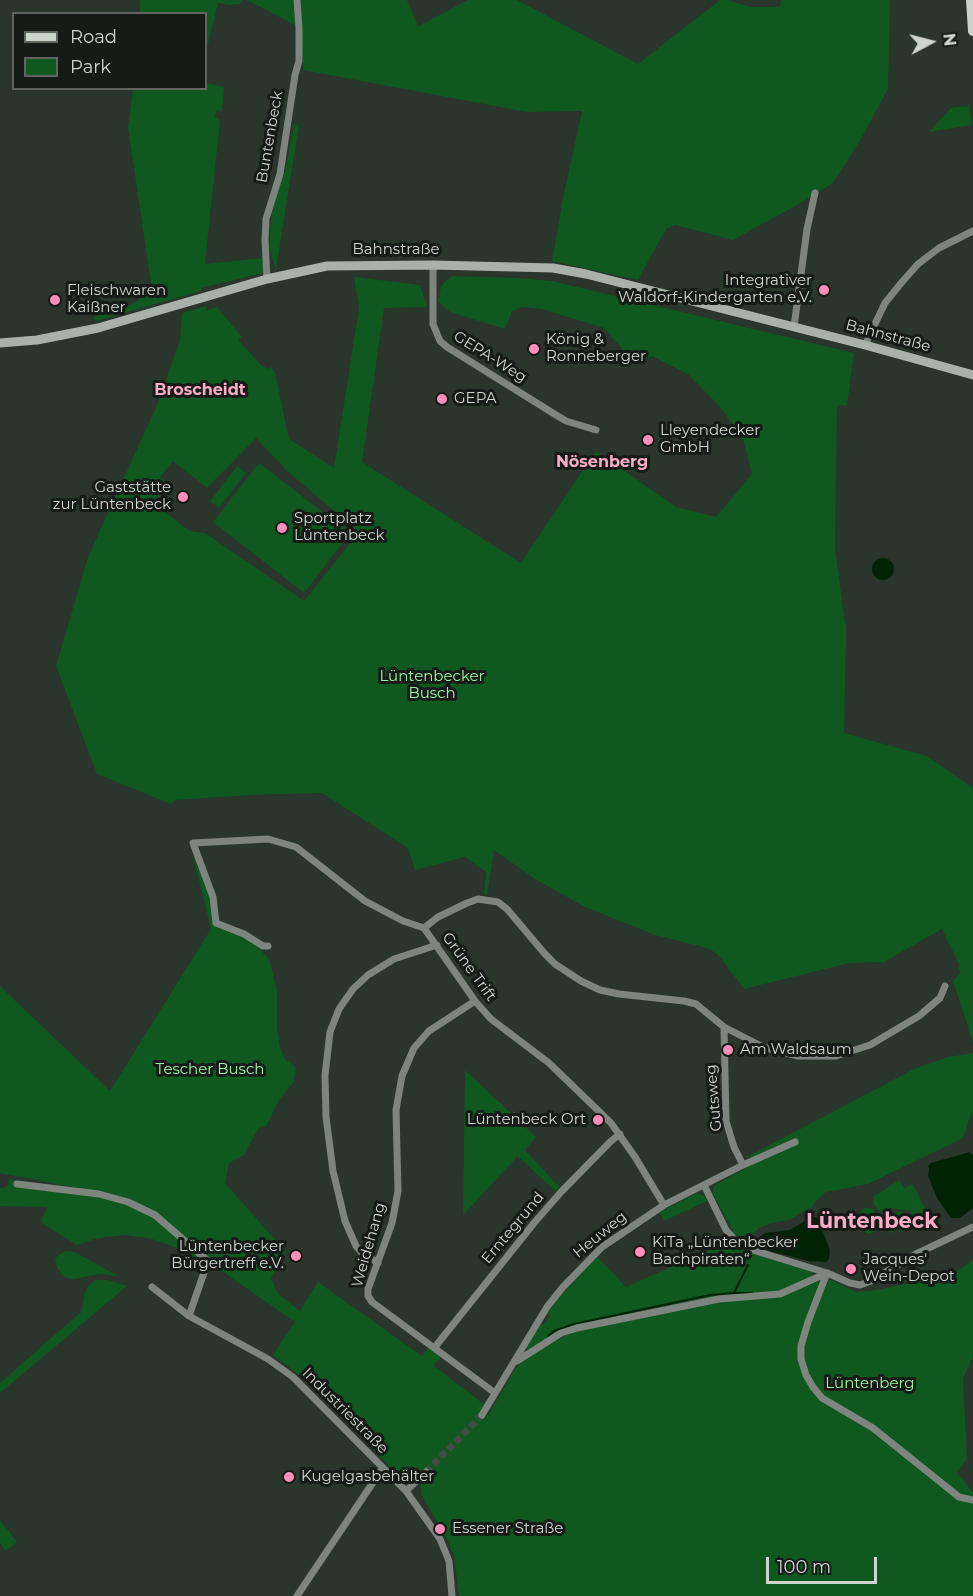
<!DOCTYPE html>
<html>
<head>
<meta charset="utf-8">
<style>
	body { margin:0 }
	#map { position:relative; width:973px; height:1596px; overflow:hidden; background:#2a352b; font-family:Montserrat,sans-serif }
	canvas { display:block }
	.legend { position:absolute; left:12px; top:12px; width:195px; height:78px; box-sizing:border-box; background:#161b17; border:2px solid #606560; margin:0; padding:8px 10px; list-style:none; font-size:18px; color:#ced5ce }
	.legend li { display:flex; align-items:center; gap:12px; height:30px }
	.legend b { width:30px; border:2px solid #606560 }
	.north { position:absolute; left:901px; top:12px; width:60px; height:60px; -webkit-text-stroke:4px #161b17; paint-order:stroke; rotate:83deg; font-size:16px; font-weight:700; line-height:24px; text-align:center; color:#ced5ce }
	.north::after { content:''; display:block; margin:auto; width:21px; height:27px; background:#ced5ce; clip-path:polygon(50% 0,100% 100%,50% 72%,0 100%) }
	.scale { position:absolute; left:766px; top:1557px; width:111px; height:27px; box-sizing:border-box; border:3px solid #ced5ce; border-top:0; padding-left:8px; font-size:18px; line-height:21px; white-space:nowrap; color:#ced5ce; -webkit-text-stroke:4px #161b17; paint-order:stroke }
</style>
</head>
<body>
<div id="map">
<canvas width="973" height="1596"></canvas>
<ul class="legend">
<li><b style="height:8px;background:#c9d5ca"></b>Road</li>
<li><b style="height:16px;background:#0f581f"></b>Park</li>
</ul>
<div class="north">N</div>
<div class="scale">100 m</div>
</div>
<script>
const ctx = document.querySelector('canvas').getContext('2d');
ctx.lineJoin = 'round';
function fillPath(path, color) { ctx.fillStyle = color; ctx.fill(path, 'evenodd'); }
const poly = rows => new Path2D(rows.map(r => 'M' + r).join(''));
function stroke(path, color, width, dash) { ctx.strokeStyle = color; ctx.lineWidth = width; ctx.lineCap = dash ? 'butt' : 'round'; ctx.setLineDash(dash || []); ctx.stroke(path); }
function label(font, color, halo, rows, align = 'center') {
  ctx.font = font + ' Montserrat,sans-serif'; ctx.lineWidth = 6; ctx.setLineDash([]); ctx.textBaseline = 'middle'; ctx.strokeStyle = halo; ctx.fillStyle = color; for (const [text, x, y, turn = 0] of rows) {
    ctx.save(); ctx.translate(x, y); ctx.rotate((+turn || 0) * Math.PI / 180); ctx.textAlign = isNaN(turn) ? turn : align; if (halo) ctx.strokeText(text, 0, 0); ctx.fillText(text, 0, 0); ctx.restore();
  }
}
fillPath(poly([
	[140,0,242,0,240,4,229,5,218,3,206,52,206,14,140,13],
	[246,0,293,0,296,26,261,7],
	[300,0,407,0,418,26,468,0,517,0,638,64,720,0,729,0,750,7,779,7,782,0,890,0,888,89,859,142,833,183,797,205,733,240,675,225,666,229,638,280,552,261,563,198,582,111,527,112,303,70],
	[206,83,224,87,222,112,217,110,215,117,220,120,205,264,263,258,263,273,201,288,201,291,96,321,93,317,135,303,145,294,151,284,128,127,133,89,206,88],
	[969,106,972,125,929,132,951,108],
	[294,124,299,125,276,269,269,248,272,210,286,168],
	[451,276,518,278,552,281,854,353,847,406,837,405,835,548,846,630,844,733,927,756,973,788,973,1042,953,981,961,972,957,968,960,966,942,929,884,962,850,963,744,989,719,956,710,949,655,935,585,907,535,879,494,850,487,895,484,894,486,872,465,857,415,870,408,848,322,793,250,795,175,800,171,804,97,774,56,666,88,557,157,405,180,340,182,313,206,306,207,310,217,307,242,337,238,340,262,366,269,369,271,367,275,373,289,439,334,468,359,308,354,277,420,285,427,307,384,308,362,462,521,563,596,451,676,507,716,517,752,474,744,442,722,409,689,375,652,356,644,359,626,353,604,328,542,309,523,307,512,311,505,329,450,312,438,302,441,286],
	[256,438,287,471,359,532,304,601,205,533,190,531,154,504,167,483,160,477,173,461,207,488],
	[259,463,350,533,304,593,213,522],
	[237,466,246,473,219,508,210,501],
	[193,855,211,898,213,922,254,943,269,959,277,990,277,1030,280,1048,286,1061,290,1061,296,1069,293,1083,279,1100,266,1127,258,1128,244,1155,229,1163,225,1183,286,1252,271,1278,278,1294,300,1311,318,1282,422,1356,429,1347,441,1356,434,1366,485,1405,479,1413,484,1418,489,1414,515,1369,521,1363,546,1345,574,1331,719,1302,779,1297,817,1280,823,1291,829,1279,856,1292,877,1290,955,1273,973,1260,973,1356,963,1379,967,1459,957,1473,973,1492,973,1596,459,1596,454,1555,446,1537,421,1494,421,1481,417,1477,408,1478,392,1469,316,1388,273,1355,295,1322,213,1265,172,1246,149,1238,124,1235,98,1238,77,1245,42,1223,42,1219,47,1207,0,1206,0,1188,7,1187,9,1179,43,1185,83,1189,0,1173,0,986,110,1091,211,929],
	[973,1053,973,1119,972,1111,963,1138,868,1184,826,1192,816,1201,812,1207,789,1220,771,1223,759,1228,744,1242,734,1233,713,1194,713,1186,792,1143,790,1140,753,1157,747,1157,745,1155,749,1156,914,1069,948,1057],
	[465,1070,536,1137,525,1150,559,1187,556,1192,518,1156,463,1215],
	[899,1180,904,1188,913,1184,930,1219,918,1223,910,1211,889,1208,880,1212,874,1205,873,1197],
	[697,1193,704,1196,707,1201,664,1221,660,1212],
	[865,1208,871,1208,874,1210,881,1229,869,1234,866,1233,860,1215,860,1212],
	[900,1211,909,1214,911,1218,897,1222,895,1218,889,1219,894,1232,890,1233,882,1217],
	[727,1242,742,1250,813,1272,812,1276,780,1291,768,1294,711,1297,587,1322,571,1327,528,1350,526,1348,540,1324,543,1325,550,1316,547,1314,557,1300,597,1256,626,1287],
	[65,1251,75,1252,118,1276,101,1274,74,1279,64,1277,57,1268,55,1258],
	[96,1280,108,1280,127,1286,0,1393,0,1383,82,1311,84,1295,88,1286],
	[0,1520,17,1542,6,1551,0,1543]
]), '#0f581f');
fillPath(poly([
	'872 569a11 11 0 1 1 22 0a11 11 0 1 1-22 0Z',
	[970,1152,973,1155,973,1208,960,1218,951,1218,937,1198,928,1176,929,1168,928,1166,931,1163],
	[816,1217,818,1219,830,1250,829,1259,826,1262,809,1261,773,1252,756,1246,754,1242,765,1233,790,1230,810,1218]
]), '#002306');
stroke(poly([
	[734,1293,752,1293],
	[548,1336,554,1331,574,1324,710,1295,734,1293,748,1265]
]), '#002306', 2);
stroke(poly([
	[426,1472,482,1415]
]), '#434d43', 7, [7, 3.5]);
stroke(poly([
	[433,265,433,324,440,341,447,347,556,415,566,421,596,430],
	[267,279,265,240,266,219,280,174,295,75,299,61,299,28,297,0],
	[794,327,807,229,815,193],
	[865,345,885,303,902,282,918,264,939,248,973,231],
	[424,928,438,917,467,903,478,899,498,902,507,909,545,954,555,964,581,981,600,990,619,994,684,1001,696,1004,724,1027,763,1047,798,1056,836,1056,870,1045,919,1016,940,998,945,986],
	[268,946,263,946,244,934,216,923,213,897,193,843,268,839,296,847,365,901,403,921,424,928,475,1001,491,1019,549,1063,611,1123,635,1157,664,1205],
	[475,1001,429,1031,414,1048,402,1076,396,1110,398,1191,392,1223,368,1289,368,1296,372,1302,495,1393],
	[724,1027,726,1121,734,1147,743,1165],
	[17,1184,99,1194,128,1202,155,1215,208,1261,189,1316],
	[704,1185,726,1230,738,1243,756,1251,827,1273,850,1283,860,1285,871,1281,916,1254,973,1227],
	[378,1263,361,1252,356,1246,345,1221,333,1171,326,1117,325,1075,330,1032,339,1009,353,989,368,975,394,959,437,945],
	[827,1273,808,1322,801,1346,801,1359,806,1375,813,1387,822,1398,873,1428,959,1497,973,1500],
	[152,1287,189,1316,268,1359,293,1377,406,1491,440,1539,449,1561,452,1596],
	[435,1347,534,1223,561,1192,610,1142,620,1134],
	[517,1361,561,1333,577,1328,719,1299,780,1294,827,1273],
	[482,1415,547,1307,563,1287,602,1247,664,1205,743,1165,795,1142],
	[406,1491,426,1472],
	[297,1596,382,1469]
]), '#7e847e', 7);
stroke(poly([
	[0,343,37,340,98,328,267,279,327,266,433,265,553,268,586,274,865,345,973,375]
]), '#a8b2a9', 9);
stroke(poly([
	[971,0,973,31]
]), '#c9d5ca', 10);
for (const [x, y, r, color] of [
	[824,290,6,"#ff8eba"],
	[55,300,6,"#ff8eba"],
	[534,349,6,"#ff8eba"],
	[442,399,6,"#ff8eba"],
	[648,440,6,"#ff8eba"],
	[183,497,6,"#ff8eba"],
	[282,528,6,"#ff8eba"],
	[728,1050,6,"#ff8eba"],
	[598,1120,6,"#ff8eba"],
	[640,1252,6,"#ff8eba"],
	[296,1256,6,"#ff8eba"],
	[851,1269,6,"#ff8eba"],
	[289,1477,6,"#ff8eba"],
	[440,1529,6,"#ff8eba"]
]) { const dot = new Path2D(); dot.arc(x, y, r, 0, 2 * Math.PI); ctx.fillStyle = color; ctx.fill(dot); stroke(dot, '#161b17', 2); }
label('15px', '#ced5ce', '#161b17', [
	["Buntenbeck",270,137,-80],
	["Bahnstraße",396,250],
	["Bahnstraße",888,336,15],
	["GEPA-Weg",490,357,32],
	["Grüne Trift",469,967,54],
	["Gutsweg",714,1098,-95],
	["Erntegrund",513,1228,-50],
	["Heuweg",600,1235,-39],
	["Weidehang",369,1245,-74],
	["Industriestraße",345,1411,45]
]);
label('15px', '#ced5ce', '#161b17', [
	["Integrativer",812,281,"right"],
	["Waldorf-Kindergarten e.V.",812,298,"right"],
	["Fleischwaren",67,291],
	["Kaißner",67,308],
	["König &",546,340],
	["Ronneberger",546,357],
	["GEPA",454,399],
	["Lleyendecker",660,431],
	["GmbH",660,448],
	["Gaststätte",171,488,"right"],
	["zur Lüntenbeck",171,505,"right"],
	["Sportplatz",294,519],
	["Lüntenbeck",294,536],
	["Am Waldsaum",740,1050],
	["Lüntenbeck Ort",586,1120,"right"],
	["KiTa „Lüntenbecker",652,1243],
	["Bachpiraten“",652,1260],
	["Lüntenbecker",284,1247,"right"],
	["Bürgertreff e.V.",284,1264,"right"],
	["Jacques'",863,1260],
	["Wein-Depot",863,1277],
	["Kugelgasbehälter",301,1477],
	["Essener Straße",452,1529]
], 'left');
label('15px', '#98f4a1', '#161b17', [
	["Lüntenbecker",432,677],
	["Busch",432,694],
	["Tescher Busch",210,1070],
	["Lüntenberg",870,1384]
]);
label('bold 16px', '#fbabc8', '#161b17', [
	["Broscheidt",200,390],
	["Nösenberg",602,462]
]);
label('bold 21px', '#fbabc8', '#161b17', [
	["Lüntenbeck",872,1222]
]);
</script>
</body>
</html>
